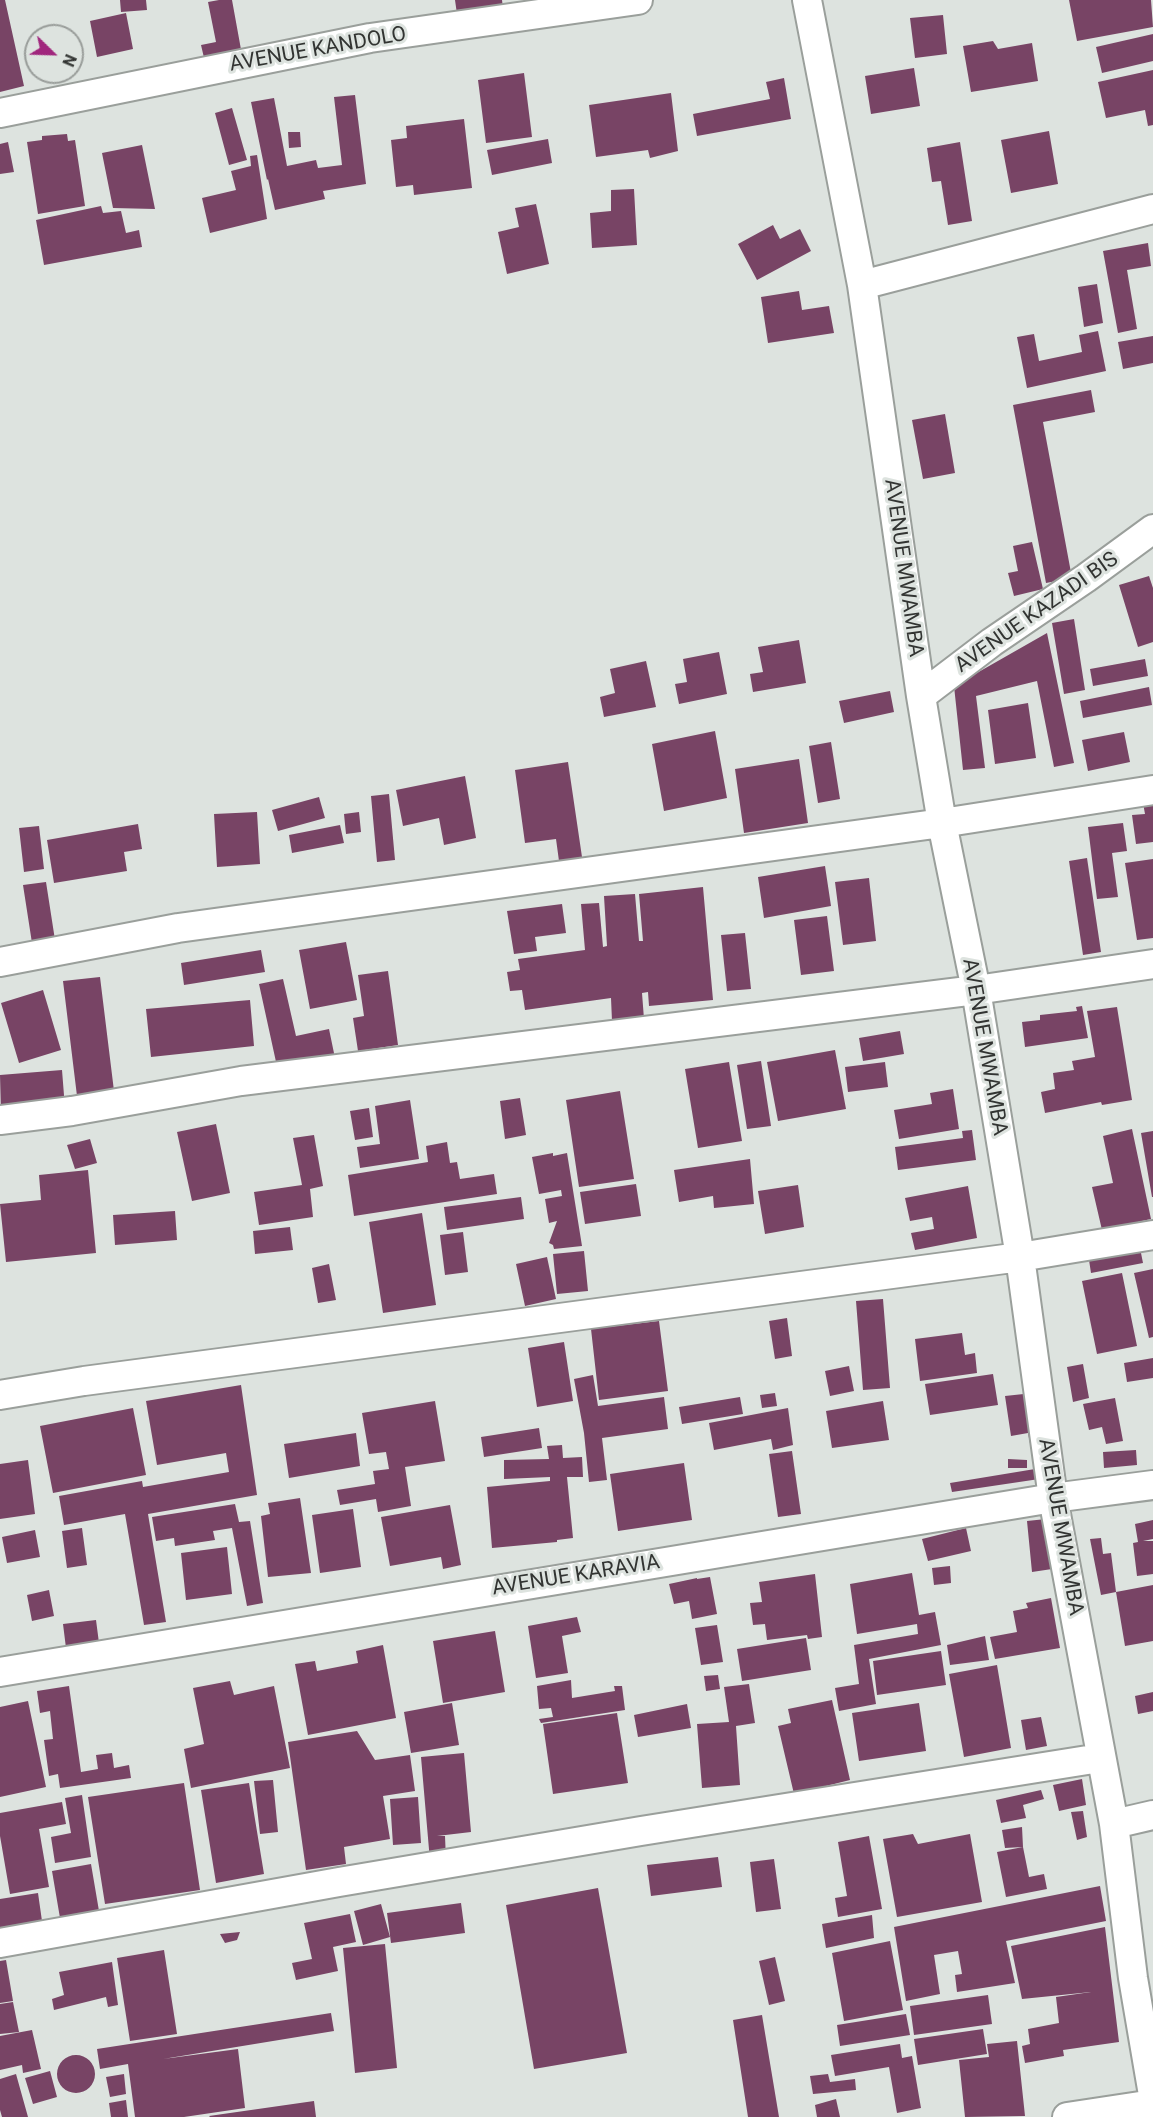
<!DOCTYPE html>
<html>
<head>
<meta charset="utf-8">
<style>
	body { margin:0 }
	#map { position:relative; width:1153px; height:2117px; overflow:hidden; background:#dde3df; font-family:Roboto,sans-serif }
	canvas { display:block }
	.north { position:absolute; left:24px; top:24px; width:60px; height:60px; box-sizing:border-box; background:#dde3df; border:2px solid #999d9a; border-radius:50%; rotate:113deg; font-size:16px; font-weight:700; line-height:24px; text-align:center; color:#323432 }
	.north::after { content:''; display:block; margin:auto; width:21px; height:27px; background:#a0267d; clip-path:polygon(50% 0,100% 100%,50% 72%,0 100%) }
</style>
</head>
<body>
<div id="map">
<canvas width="1153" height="2117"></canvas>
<div class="north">N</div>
</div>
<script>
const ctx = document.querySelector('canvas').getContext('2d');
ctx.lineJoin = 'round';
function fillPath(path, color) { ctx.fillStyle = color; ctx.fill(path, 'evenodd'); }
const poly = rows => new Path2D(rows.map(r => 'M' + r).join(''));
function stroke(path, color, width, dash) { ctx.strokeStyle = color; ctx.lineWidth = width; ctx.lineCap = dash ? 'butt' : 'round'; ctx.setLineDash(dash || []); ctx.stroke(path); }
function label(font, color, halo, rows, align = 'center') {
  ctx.font = font + ' Roboto,sans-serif'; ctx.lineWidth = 6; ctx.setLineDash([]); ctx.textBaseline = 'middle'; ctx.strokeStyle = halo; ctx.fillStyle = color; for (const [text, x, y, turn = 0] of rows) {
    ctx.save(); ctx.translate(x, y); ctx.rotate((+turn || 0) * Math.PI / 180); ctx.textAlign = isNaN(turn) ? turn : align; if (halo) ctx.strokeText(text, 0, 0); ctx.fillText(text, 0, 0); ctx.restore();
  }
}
fillPath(poly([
	[0,0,5,0,24,86,0,92],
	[120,0,146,0,147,10,121,12],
	[219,0,232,0,242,55,205,62,201,45,216,42,208,2],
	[455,0,502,0,503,8,457,14],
	[1069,0,1151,0,1153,27,1077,41],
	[126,13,133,49,97,57,90,21],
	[943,15,947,54,915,58,910,18],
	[1153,34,1153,61,1102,73,1096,47],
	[993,41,998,49,1032,43,1038,81,971,92,963,46],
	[914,68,920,106,871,114,865,76],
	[1153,70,1153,125,1148,126,1145,110,1106,118,1098,82],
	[524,73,532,137,486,143,478,80],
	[784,78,791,119,697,136,693,114,770,99,766,82],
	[671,93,678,151,650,158,648,150,596,157,589,105],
	[355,95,366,184,323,191,325,199,275,210,268,179,267,180,251,102,274,98,287,166,316,160,318,168,342,165,334,97],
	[232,108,247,160,229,165,215,113],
	[464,119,472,188,414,195,413,185,396,187,391,140,407,138,406,126],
	[1049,131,1058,184,1011,193,1001,140],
	[288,132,300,132,301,147,289,148],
	[67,134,68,141,75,140,85,206,38,214,27,142,42,140,42,136],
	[548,139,552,163,492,175,487,150],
	[8,142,14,172,0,174,0,144],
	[960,142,972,221,948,225,941,181,932,182,927,148],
	[142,145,155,209,113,208,102,153],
	[257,155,267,219,210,233,202,198,236,190,231,171,251,166,250,156],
	[634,189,637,245,592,248,590,213,611,211,611,190],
	[536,204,549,264,507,274,498,232,519,227,515,208],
	[101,206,103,213,121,211,126,233,139,230,142,247,44,265,36,220],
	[773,225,780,239,800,229,811,251,757,280,738,244],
	[1148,243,1151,266,1127,270,1137,329,1118,333,1103,251],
	[1097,284,1103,323,1084,327,1078,287],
	[799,291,802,310,829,306,834,333,768,343,761,297],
	[1098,331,1106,371,1027,388,1017,337,1034,334,1039,361,1082,352,1079,335],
	[1153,336,1153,363,1123,369,1118,342],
	[1091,390,1095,412,1043,422,1072,578,1046,583,1013,405],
	[945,414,955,473,923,479,912,420],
	[1032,542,1043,589,1014,596,1008,573,1018,571,1013,546],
	[1149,576,1153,588,1153,642,1138,647,1119,585],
	[1074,619,1085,690,1064,694,1052,623],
	[1047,633,1074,763,1054,767,1037,681,976,696,985,768,963,770,954,686],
	[799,640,806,683,753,692,750,674,763,672,758,647],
	[719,652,727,694,679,704,675,684,687,682,683,659],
	[1145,659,1148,676,1093,686,1090,669],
	[646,661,656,707,604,717,600,697,615,693,610,669],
	[1149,687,1152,705,1083,718,1080,701],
	[890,691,894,712,844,723,839,701],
	[1028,703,1036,758,995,764,988,710],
	[715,731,727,798,664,811,652,744],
	[1124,732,1130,762,1088,771,1082,740],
	[831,742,840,799,818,803,809,746],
	[799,759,808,823,744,833,735,769],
	[568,762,582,857,559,861,556,839,525,843,515,770],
	[465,776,476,838,444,845,439,818,403,826,396,790],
	[389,794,395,860,377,862,371,796],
	[319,797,325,818,278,831,272,810],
	[1153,801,1153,842,1136,844,1132,815,1145,814,1143,803],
	[257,812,260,864,217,867,214,814],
	[359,812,361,832,346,834,344,814],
	[1123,823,1127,851,1112,853,1118,897,1097,899,1088,827],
	[138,824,142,849,124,852,127,871,54,883,47,840],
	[340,825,344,843,292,853,289,835],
	[39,826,44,869,24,872,19,828],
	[1087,858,1101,952,1083,955,1069,861],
	[1153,859,1153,938,1137,940,1125,863],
	[825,866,831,906,764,918,758,877],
	[869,878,876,941,843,945,835,882],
	[46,882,55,940,32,943,23,885],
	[703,887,713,1000,649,1006,648,992,642,993,644,1019,612,1021,611,998,525,1010,522,990,510,991,507,972,520,970,518,959,585,950,581,904,599,903,603,947,607,946,604,896,635,894,639,941,643,941,639,894],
	[562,904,566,933,535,937,537,951,514,954,507,911],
	[827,916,834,971,801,975,794,920],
	[745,933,751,989,727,991,721,935],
	[346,942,357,1000,310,1009,299,950],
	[261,950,265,972,184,985,181,963],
	[388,971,398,1045,358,1051,353,1018,364,1016,358,975],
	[100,977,114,1091,77,1096,63,981],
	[283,979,296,1036,329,1029,335,1058,278,1071,259,984],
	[43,990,61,1050,19,1063,1,1003],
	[250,1000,254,1046,151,1057,146,1009],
	[1082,1006,1088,1038,1025,1047,1022,1022,1040,1020,1040,1015,1077,1011,1076,1007],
	[1117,1007,1132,1100,1102,1105,1101,1102,1045,1113,1041,1092,1055,1089,1053,1073,1074,1070,1072,1061,1095,1057,1087,1011],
	[900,1031,904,1054,863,1061,859,1038],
	[835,1050,846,1109,778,1121,767,1062],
	[761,1061,771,1126,747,1129,737,1065],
	[729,1062,742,1141,698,1148,685,1069],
	[885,1062,888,1087,848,1092,845,1067],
	[62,1070,65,1108,1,1113,0,1075],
	[953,1089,959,1129,899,1139,894,1110,932,1104,930,1093],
	[620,1091,634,1179,579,1187,566,1100],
	[520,1098,526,1135,505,1139,500,1101],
	[410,1100,419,1159,360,1168,357,1147,380,1144,375,1106],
	[369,1108,373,1137,355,1140,350,1111],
	[216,1124,230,1193,192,1201,177,1132],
	[1132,1129,1151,1219,1102,1230,1092,1187,1113,1183,1103,1136],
	[972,1130,976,1160,898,1170,895,1147,963,1138,962,1131],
	[1153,1131,1153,1197,1152,1197,1141,1133],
	[314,1135,323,1186,310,1189,313,1217,259,1225,254,1192,302,1185,293,1138],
	[90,1139,97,1163,75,1169,67,1145],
	[447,1142,450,1163,457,1162,460,1179,494,1174,497,1194,354,1216,348,1175,428,1162,426,1146],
	[553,1153,553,1156,567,1153,582,1246,554,1249,553,1245,549,1243,557,1221,549,1223,545,1199,562,1196,561,1190,539,1194,532,1157],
	[750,1159,754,1204,714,1208,713,1196,679,1202,674,1170],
	[88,1170,96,1253,6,1262,0,1204,41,1200,39,1175],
	[636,1184,641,1216,585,1224,580,1192],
	[798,1185,804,1227,765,1234,758,1191],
	[968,1186,977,1238,915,1250,911,1233,934,1229,932,1217,910,1221,905,1198],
	[521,1197,524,1219,447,1230,444,1207],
	[175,1211,177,1240,115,1245,113,1215],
	[422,1213,436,1305,383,1313,369,1222],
	[290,1227,293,1250,255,1254,253,1231],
	[463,1232,468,1272,445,1275,440,1235],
	[1140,1248,1143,1263,1091,1273,1089,1260],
	[584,1251,588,1291,557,1294,553,1254],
	[547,1257,556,1299,525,1306,516,1264],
	[329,1264,336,1300,318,1303,312,1268],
	[1153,1269,1153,1337,1149,1338,1134,1273],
	[1122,1273,1137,1346,1097,1354,1082,1281],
	[883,1299,890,1388,863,1390,856,1301],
	[787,1318,792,1356,775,1359,769,1321],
	[659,1321,668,1391,599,1400,591,1329],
	[962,1333,965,1355,975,1353,977,1373,920,1381,915,1339],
	[564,1342,573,1401,537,1407,528,1348],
	[1153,1358,1153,1378,1127,1382,1124,1363],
	[1083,1364,1089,1398,1073,1402,1067,1367],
	[849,1366,854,1391,830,1396,825,1371],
	[993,1374,998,1405,930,1415,925,1384],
	[593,1375,598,1406,664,1397,668,1429,602,1438,607,1480,589,1482,584,1433,574,1379],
	[241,1385,257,1495,148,1514,166,1622,144,1625,125,1514,64,1525,59,1496,142,1481,143,1487,229,1472,226,1453,157,1465,146,1401],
	[775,1393,777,1406,762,1408,760,1395],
	[1033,1393,1046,1478,952,1492,950,1483,1035,1469,1028,1433,1011,1436,1005,1396],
	[740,1397,743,1414,682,1424,679,1407],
	[1115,1398,1123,1441,1106,1444,1102,1427,1089,1430,1083,1404],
	[435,1401,445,1461,405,1467,411,1506,378,1512,376,1499,340,1505,337,1490,375,1484,373,1471,389,1469,386,1452,369,1454,362,1413],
	[883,1401,889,1440,832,1448,826,1411],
	[133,1408,146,1475,53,1493,40,1426],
	[788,1408,793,1445,773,1450,771,1439,714,1450,709,1423],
	[539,1428,542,1448,484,1457,481,1437],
	[356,1433,360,1466,289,1478,284,1444],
	[562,1445,563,1458,582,1457,583,1477,567,1477,573,1538,557,1540,557,1542,492,1548,487,1487,550,1481,550,1477,504,1479,504,1460,549,1459,547,1446],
	[1136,1450,1137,1465,1104,1468,1103,1452],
	[792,1451,801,1514,778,1517,769,1454],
	[1008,1459,1027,1460,1027,1468,1008,1468],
	[28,1460,35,1514,0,1519,0,1464],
	[684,1463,692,1520,618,1531,610,1474],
	[300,1498,311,1573,268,1577,261,1516,270,1514,268,1503],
	[235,1504,239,1522,250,1521,263,1603,247,1606,232,1528,213,1531,215,1540,175,1546,174,1538,156,1541,152,1517],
	[450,1505,461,1565,443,1569,441,1557,390,1566,381,1517],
	[353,1509,361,1567,320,1573,312,1515],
	[1046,1519,1052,1569,1032,1572,1027,1521],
	[1153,1520,1153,1539,1143,1541,1153,1541,1153,1574,1137,1576,1133,1543,1138,1542,1135,1524],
	[82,1528,87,1565,67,1568,62,1531],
	[966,1528,971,1551,928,1561,922,1539],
	[35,1530,40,1557,7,1563,2,1537],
	[1101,1538,1103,1554,1111,1553,1116,1592,1101,1595,1090,1539],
	[227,1547,232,1594,186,1600,181,1553],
	[950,1566,951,1583,934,1585,932,1568],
	[912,1573,919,1615,935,1612,941,1645,869,1659,876,1704,839,1711,835,1688,859,1684,854,1645,918,1634,917,1624,857,1634,850,1584],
	[815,1574,822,1637,808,1639,807,1635,767,1640,765,1624,753,1625,750,1603,762,1602,759,1582],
	[710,1577,717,1614,692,1619,689,1601,674,1604,669,1584,697,1578,697,1579],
	[1153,1585,1153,1641,1125,1646,1116,1592],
	[49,1590,54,1616,32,1621,27,1595],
	[1051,1598,1060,1648,995,1659,990,1637,1017,1632,1013,1611,1028,1608,1026,1603],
	[577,1617,581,1632,562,1636,568,1673,536,1678,528,1626],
	[96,1620,99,1643,66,1648,63,1624],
	[717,1625,723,1662,701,1665,695,1628],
	[495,1631,505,1692,443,1703,433,1641],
	[985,1636,989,1660,950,1665,947,1645],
	[806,1638,811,1670,742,1681,737,1649],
	[383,1645,396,1718,308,1735,295,1664,315,1661,317,1671,358,1663,356,1651],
	[941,1651,946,1685,877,1695,873,1661],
	[997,1665,1011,1748,964,1757,949,1674],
	[718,1675,720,1689,706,1691,704,1676],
	[571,1680,572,1698,615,1691,614,1686,622,1686,625,1710,541,1723,539,1719,553,1717,551,1708,539,1709,537,1686],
	[230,1681,234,1695,274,1686,290,1768,191,1788,184,1749,204,1744,193,1688],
	[749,1684,755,1723,736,1726,740,1785,702,1788,697,1724,729,1722,724,1687],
	[69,1686,81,1772,98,1769,96,1755,112,1753,114,1768,129,1765,131,1778,60,1788,58,1774,49,1776,44,1740,53,1739,50,1711,40,1713,37,1691],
	[1153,1692,1153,1711,1138,1714,1135,1696],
	[832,1700,850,1780,794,1794,778,1726,791,1723,788,1709],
	[28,1701,46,1787,0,1797,0,1707],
	[452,1703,459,1745,411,1753,404,1712],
	[919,1703,926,1751,859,1761,852,1713],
	[687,1704,691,1728,638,1737,634,1715],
	[617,1713,628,1783,553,1794,543,1724],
	[1041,1717,1047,1746,1026,1750,1021,1720],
	[357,1731,375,1760,410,1755,415,1791,383,1796,390,1839,344,1847,346,1864,306,1870,288,1742],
	[464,1753,471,1832,437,1836,445,1836,446,1860,430,1861,421,1757],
	[1082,1779,1086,1805,1059,1811,1053,1785],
	[273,1780,278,1832,260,1834,254,1781],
	[184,1783,200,1890,105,1904,88,1797],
	[249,1783,264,1874,216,1883,201,1790],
	[1041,1790,1044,1799,1023,1805,1026,1818,1001,1823,996,1800],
	[82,1795,91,1857,55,1863,51,1837,71,1833,65,1798],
	[418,1797,421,1843,393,1845,390,1799],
	[62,1802,66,1824,39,1829,49,1887,10,1894,0,1836,0,1813],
	[1083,1811,1087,1837,1077,1840,1071,1812],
	[1022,1827,1023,1847,1005,1848,1002,1830],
	[913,1834,918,1844,970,1834,982,1902,897,1917,883,1839],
	[869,1836,882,1909,838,1917,835,1898,847,1896,838,1842],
	[1023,1847,1029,1877,1044,1874,1047,1889,1006,1897,997,1852],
	[718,1857,722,1887,651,1896,647,1865],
	[774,1859,781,1909,756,1912,750,1862],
	[91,1864,99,1911,60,1918,52,1871],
	[1100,1886,1106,1921,1006,1941,1015,1983,957,1992,955,1975,962,1974,958,1951,934,1955,940,1994,906,2001,894,1927],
	[598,1888,627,2053,534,2069,506,1905],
	[38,1893,42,1921,0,1928,0,1899],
	[461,1903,465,1933,391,1943,387,1913],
	[381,1904,390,1937,363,1945,354,1911],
	[350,1914,356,1942,333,1947,338,1971,296,1980,292,1963,312,1959,304,1923],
	[872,1915,874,1938,826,1948,822,1924],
	[1105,1927,1119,2042,1063,2050,1064,2056,1025,2063,1022,2046,1030,2044,1028,2029,1059,2023,1056,1997,1091,1992,1022,1999,1011,1946],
	[240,1932,237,1940,225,1943,220,1934],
	[890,1941,903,2010,844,2021,832,1953],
	[385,1944,397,2068,355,2073,343,1948],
	[164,1950,177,2034,130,2041,117,1958],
	[775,1957,785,2001,769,2005,759,1961],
	[6,1960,13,2001,0,2003,0,1961],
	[112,1962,118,2005,108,2007,106,1997,54,2010,52,1999,64,1995,59,1972],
	[988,1995,992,2024,914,2035,910,2006],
	[13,2002,19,2032,0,2034,0,2004],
	[331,2013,334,2031,163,2059,238,2049,245,2108,184,2117,135,2117,128,2064,100,2069,97,2049],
	[906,2014,910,2035,840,2046,837,2025],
	[762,2015,779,2117,748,2117,733,2020],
	[983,2029,987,2054,918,2065,914,2039],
	[32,2030,41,2069,23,2073,22,2065,0,2070,0,2036],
	[1017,2041,1025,2116,965,2117,959,2060,989,2057,987,2044],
	[900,2044,902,2058,912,2056,921,2108,897,2113,889,2067,835,2076,831,2055],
	'57 2074a19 19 0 1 1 38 0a19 19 0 1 1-38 0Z',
	[50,2071,57,2097,33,2104,25,2078],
	[16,2074,28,2117,2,2117,0,2110,0,2079],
	[124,2074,126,2094,110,2097,106,2077],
	[828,2074,830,2082,855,2079,856,2090,813,2094,810,2076],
	[836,2099,840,2117,817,2117,815,2105],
	[126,2100,128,2117,111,2117,109,2103],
	[314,2101,316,2117,210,2117,209,2116]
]), '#784465');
const minor = poly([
	[807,0,862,285,921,696,942,823,976,990,1020,1257,1053,1498,1114,1824,1133,1978,1153,2095],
	[0,113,370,38,638,0],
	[862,285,1153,209],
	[921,696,992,642,1086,578,1153,529],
	[0,962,178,928,942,823,1153,790],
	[0,1120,72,1111,241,1081,976,990,1153,964],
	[0,1395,84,1381,1020,1257,1153,1235],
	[0,1672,1053,1498,1153,1485],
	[1114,1824,1153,1815],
	[0,1943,339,1882,641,1831,1100,1758],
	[1067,2117,1153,2104]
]);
stroke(minor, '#9a9f9b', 32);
stroke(minor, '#fff', 28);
label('21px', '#323432', '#dde3df', [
	["AVENUE KANDOLO",318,50,-10],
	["AVENUE MWAMBA",903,568,82],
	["AVENUE KAZADI BIS",1037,613,-35],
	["AVENUE MWAMBA",984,1047,80],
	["AVENUE MWAMBA",1060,1527,80],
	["AVENUE KARAVIA",576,1576,-9]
]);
</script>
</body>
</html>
